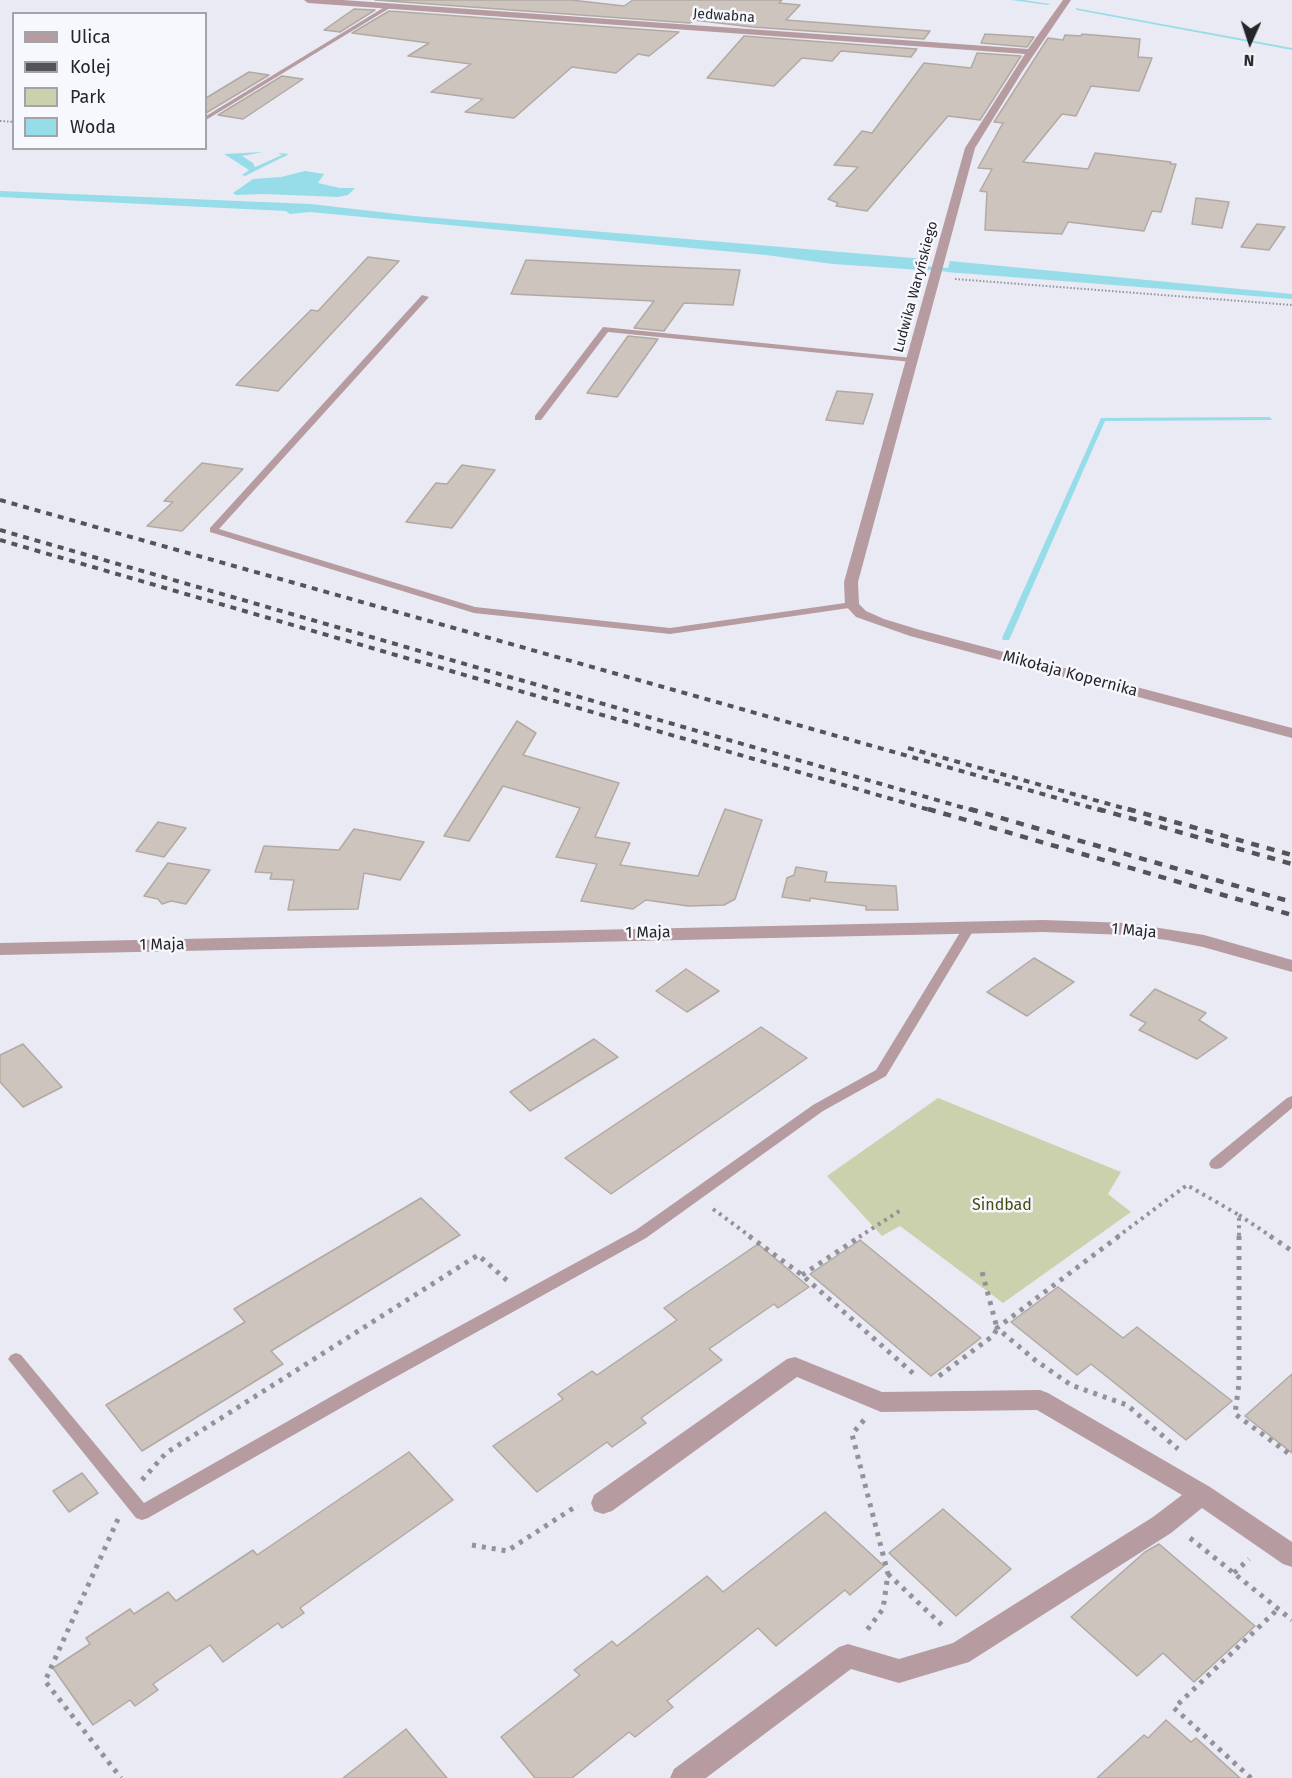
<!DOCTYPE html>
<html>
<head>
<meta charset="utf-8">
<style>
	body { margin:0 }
	#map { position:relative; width:1292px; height:1778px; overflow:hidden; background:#e9eaf4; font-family:"Fira Sans",sans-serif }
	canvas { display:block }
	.legend { position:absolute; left:12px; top:12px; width:195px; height:138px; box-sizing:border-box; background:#f7f7fe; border:2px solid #a3a3a9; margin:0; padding:8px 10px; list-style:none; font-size:18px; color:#252529 }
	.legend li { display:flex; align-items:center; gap:12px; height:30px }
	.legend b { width:30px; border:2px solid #a3a3a9 }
	.north { position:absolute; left:1220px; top:12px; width:60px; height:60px; -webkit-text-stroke:4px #f7f7fe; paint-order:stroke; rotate:183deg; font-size:16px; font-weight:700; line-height:24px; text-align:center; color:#252529 }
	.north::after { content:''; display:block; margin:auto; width:21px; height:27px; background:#252529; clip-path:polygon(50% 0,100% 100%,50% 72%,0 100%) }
</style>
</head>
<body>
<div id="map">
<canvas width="1292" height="1778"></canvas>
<ul class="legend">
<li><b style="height:8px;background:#b69ba0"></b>Ulica</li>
<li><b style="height:8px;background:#535358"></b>Kolej</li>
<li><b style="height:16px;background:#cbd1ac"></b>Park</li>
<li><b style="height:16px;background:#96dde9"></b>Woda</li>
</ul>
<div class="north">N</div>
</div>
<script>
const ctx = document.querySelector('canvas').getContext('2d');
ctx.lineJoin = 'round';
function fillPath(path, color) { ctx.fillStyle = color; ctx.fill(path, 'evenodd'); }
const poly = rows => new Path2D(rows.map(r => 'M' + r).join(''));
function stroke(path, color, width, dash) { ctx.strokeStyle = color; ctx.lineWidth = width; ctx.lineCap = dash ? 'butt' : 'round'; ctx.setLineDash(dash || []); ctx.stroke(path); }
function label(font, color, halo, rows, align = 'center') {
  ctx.font = font + ' "Fira Sans",sans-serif'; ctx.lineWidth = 5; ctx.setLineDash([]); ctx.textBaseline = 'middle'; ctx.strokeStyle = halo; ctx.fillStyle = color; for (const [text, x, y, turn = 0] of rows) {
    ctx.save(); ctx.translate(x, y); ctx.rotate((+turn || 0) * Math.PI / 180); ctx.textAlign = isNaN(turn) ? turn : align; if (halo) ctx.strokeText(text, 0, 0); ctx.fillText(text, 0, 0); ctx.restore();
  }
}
fillPath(poly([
	[938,1098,1121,1172,1108,1194,1131,1212,1003,1303,900,1226,882,1236,827,1176]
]), '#cbd1ac');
fillPath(poly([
	[263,152,242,156,253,163,255,167,282,155,278,153,289,154,245,176,242,175,249,170,224,154],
	[305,171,324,174,318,183,340,188,355,188,348,195,338,197,264,194,236,195,233,193,253,179,281,177],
	[0,191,311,204,414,216,924,259,921,270,833,264,766,255,310,212,290,214,286,211,0,197],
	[950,261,1292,294,1292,299,947,272]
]), '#96dde9');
fillPath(poly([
	[1011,0,1024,0,1050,4,1048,5,1011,0],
	[1075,8,1292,48,1292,50,1077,10,1075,8],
	[911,265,960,269,963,271,960,273,909,268,908,267,911,265],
	[1269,417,1272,419,1271,420,1105,421,1010,638,1009,640,1003,640,1002,638,1101,418,1269,417]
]), '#96dde9');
const building = poly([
	[375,0,571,0,624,6,633,0,782,0,779,3,800,5,786,20,930,31,924,39,752,27,694,20,690,23,375,0],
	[354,9,375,10,340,32,324,30,354,9],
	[389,11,679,32,649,56,638,54,616,73,572,67,514,118,465,112,483,99,431,92,471,64,408,56,429,43,352,33,389,11],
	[985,34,1034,37,1027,47,981,43,985,34],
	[1082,34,1140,39,1138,57,1152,58,1139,91,1091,86,1076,116,1062,114,1023,162,1088,169,1095,153,1171,162,1170,164,1176,164,1161,212,1152,211,1144,231,1068,222,1062,234,985,230,987,192,980,191,992,169,978,168,1003,123,994,122,1048,38,1063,40,1065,35,1081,36,1082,34],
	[744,36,917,49,911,57,841,51,832,61,802,58,774,86,707,78,744,36],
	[977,53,1021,56,980,120,948,116,867,211,836,206,838,203,828,199,858,167,834,165,862,131,872,133,924,63,971,68,977,53],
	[249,72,269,75,206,113,206,98,249,72],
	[282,76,303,79,243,119,218,115,282,76],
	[1196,198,1229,202,1222,228,1192,224,1196,198],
	[1257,224,1285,227,1269,250,1241,247,1257,224],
	[368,257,399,261,278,391,236,385,311,310,318,311,368,257],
	[526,260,646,266,740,270,733,305,684,303,664,331,634,328,654,301,511,294,526,260],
	[628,336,658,339,617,397,587,393,628,336],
	[837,391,873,394,863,424,826,420,837,391],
	[202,463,243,469,182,531,147,526,173,502,164,501,202,463],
	[462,465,495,470,452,528,406,522,436,483,447,484,462,465],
	[517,721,536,733,523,755,619,783,595,837,630,843,620,865,698,876,725,809,762,820,735,899,724,905,688,906,646,900,633,909,581,901,597,864,556,857,580,808,503,786,469,841,444,836,517,721],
	[158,822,186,828,164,857,136,851,158,822],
	[354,829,424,842,400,880,364,873,358,909,288,910,294,880,270,879,272,873,255,872,264,846,339,850,354,829],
	[168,863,210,870,186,904,171,901,162,904,158,899,144,896,168,863],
	[796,867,827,872,825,882,896,886,898,910,866,910,866,906,810,898,810,901,782,897,787,878,794,875,796,867],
	[1034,958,1074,982,1027,1016,987,992,1034,958],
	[686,969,719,991,687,1012,656,991,686,969],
	[1155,989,1206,1013,1199,1020,1227,1038,1197,1059,1139,1030,1146,1023,1130,1015,1155,989],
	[761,1027,807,1058,611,1194,565,1158,761,1027],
	[594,1039,618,1057,530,1111,510,1092,594,1039],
	[23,1044,62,1087,23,1107,0,1082,0,1055,23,1044],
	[421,1198,460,1235,271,1351,283,1364,142,1451,106,1405,245,1322,234,1309,421,1198],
	[860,1240,903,1275,981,1338,931,1376,810,1274,860,1240],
	[758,1244,809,1287,778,1308,774,1304,709,1349,722,1360,641,1418,646,1423,612,1447,607,1442,537,1492,493,1446,563,1399,558,1394,592,1371,597,1375,677,1320,664,1308,758,1244],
	[1058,1287,1123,1338,1137,1327,1232,1401,1186,1440,1091,1364,1077,1375,1011,1322,1058,1287],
	[1292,1374,1292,1453,1245,1416,1292,1374],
	[409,1452,453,1500,300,1608,304,1613,282,1628,278,1623,223,1662,210,1645,153,1684,158,1690,135,1706,130,1700,93,1725,53,1668,90,1644,86,1638,130,1609,134,1614,168,1592,176,1601,253,1550,257,1555,409,1452],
	[82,1473,98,1493,69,1512,53,1491,82,1473],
	[943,1509,1011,1569,956,1616,889,1553,943,1509],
	[825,1512,884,1566,850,1595,845,1590,776,1646,758,1628,667,1701,673,1707,635,1737,629,1732,572,1778,535,1778,501,1737,580,1675,574,1670,612,1641,617,1646,707,1576,723,1592,825,1512],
	[1159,1544,1255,1626,1194,1682,1163,1653,1137,1676,1071,1617,1145,1552,1159,1544],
	[1166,1720,1191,1742,1196,1738,1240,1778,1097,1778,1144,1735,1148,1738,1166,1720],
	[406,1729,447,1778,343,1778,406,1729]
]);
fillPath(building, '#cdc4be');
stroke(building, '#b2a9a3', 1.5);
stroke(poly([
	[0,121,14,122],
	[955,279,1292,305]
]), '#92939a', 2, [1.5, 2]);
stroke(poly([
	[713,1209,751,1237],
	[1239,1215,1272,1237],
	[859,1237,901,1210],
	[1117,1237,1187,1185,1239,1215,1239,1237]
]), '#92939a', 4, [3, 4.5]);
stroke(poly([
	[749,1236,802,1275,915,1375],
	[1119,1236,997,1328,1035,1360,1071,1385,1127,1405,1178,1449],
	[1239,1236,1239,1383,1235,1414,1292,1456],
	[1270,1236,1292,1251],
	[802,1275,861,1236],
	[939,1376,994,1335,997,1328,981,1268],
	[864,1420,852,1434,888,1574,883,1609,864,1634],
	[142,1480,166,1453,478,1255,510,1283],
	[118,1519,45,1681,121,1778],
	[1190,1538,1292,1620],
	[472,1545,507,1551,578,1505],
	[1234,1573,1249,1559],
	[888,1574,946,1629],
	[1251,1778,1174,1708,1278,1609]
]), '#92939a', 5, [4, 6]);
fillPath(poly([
	[388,5,393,6,206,120,206,116,388,5],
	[422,295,429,297,219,529,475,607,670,628,852,602,857,605,856,607,670,634,474,613,210,532,210,528,422,295],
	[603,327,912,358,916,360,912,362,608,332,541,420,535,420,535,416,603,327],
	[970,922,976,926,886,1076,823,1111,646,1238,367,1393,148,1518,142,1520,136,1518,8,1359,11,1355,16,1353,21,1355,144,1503,355,1383,636,1230,813,1105,876,1070,964,926,970,922],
	[1292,1096,1292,1108,1221,1168,1216,1169,1211,1168,1209,1164,1211,1160,1287,1098,1292,1096]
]), '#b69ba0');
fillPath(poly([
	[304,0,343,0,1028,49,1063,0,1071,0,1022,72,975,148,858,582,859,604,866,611,884,619,920,630,1292,728,1292,738,910,636,856,617,845,605,844,582,965,148,1025,54,308,3,304,0],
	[1043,920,1127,923,1204,935,1292,960,1292,972,1203,947,1167,940,1127,935,1043,932,0,955,0,943,1043,920],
	[795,1357,882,1392,1040,1390,1048,1393,1210,1487,1292,1542,1292,1567,1283,1564,1202,1508,1171,1533,969,1662,899,1683,851,1669,706,1778,670,1778,674,1769,839,1647,848,1644,899,1659,953,1643,1153,1517,1182,1495,1037,1410,881,1412,797,1377,612,1511,603,1514,594,1511,591,1503,594,1495,787,1359,795,1357]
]), '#b69ba0');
stroke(poly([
	[0,500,1103,811],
	[0,530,975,811],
	[0,540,933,811],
	[908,748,1134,811]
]), '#535358', 4, [6, 6]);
stroke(poly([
	[928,809,1292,915],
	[970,809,1292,902],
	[1098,809,1292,864],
	[1128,809,1292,855]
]), '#535358', 4.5, [8, 8]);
label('14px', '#252529', '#f7f7fe', [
	["Jedwabna",724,16,4],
	["Ludwika Waryńskiego",916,287,-75]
]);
label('16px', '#252529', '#f7f7fe', [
	["Mikołaja Kopernika",1070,674,15],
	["1 Maja",1134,931,5],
	["1 Maja",648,933,-1],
	["1 Maja",162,945,-1]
]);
label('16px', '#464c0e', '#f7f7fe', [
	["Sindbad",1002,1206]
]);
</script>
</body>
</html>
